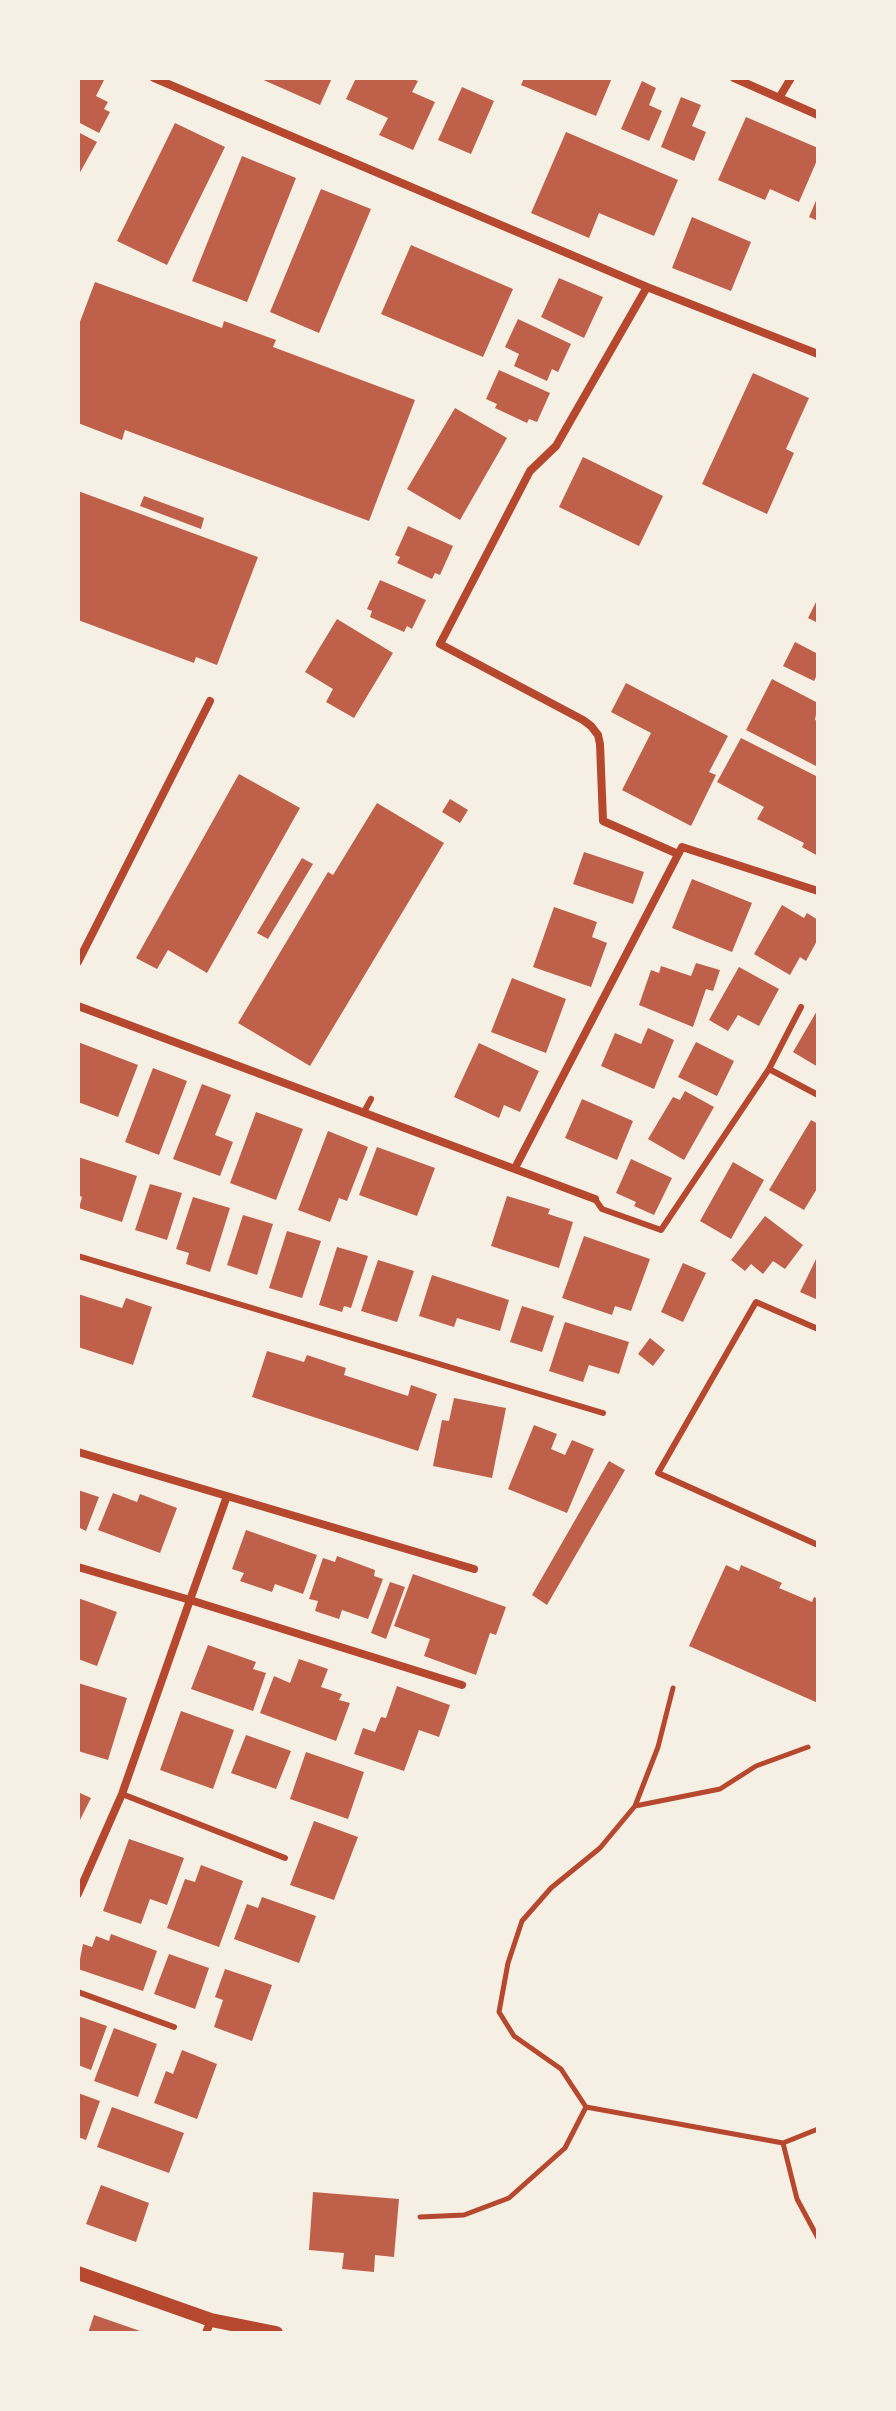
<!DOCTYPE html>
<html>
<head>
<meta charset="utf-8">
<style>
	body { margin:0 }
	#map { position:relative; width:896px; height:2411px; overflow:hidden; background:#f6efe4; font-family:"IBM Plex Sans",sans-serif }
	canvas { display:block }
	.frame { position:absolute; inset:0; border:80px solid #f6efe4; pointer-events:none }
</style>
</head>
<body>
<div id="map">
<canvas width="896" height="2411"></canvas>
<div class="frame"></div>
</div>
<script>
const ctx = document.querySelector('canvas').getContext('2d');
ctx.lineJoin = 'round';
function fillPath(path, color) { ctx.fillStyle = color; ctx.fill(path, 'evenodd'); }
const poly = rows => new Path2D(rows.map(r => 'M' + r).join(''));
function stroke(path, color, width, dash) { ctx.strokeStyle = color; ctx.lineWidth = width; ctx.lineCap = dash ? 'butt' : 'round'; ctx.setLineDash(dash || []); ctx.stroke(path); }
fillPath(poly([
	[78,78,104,80,96,96,108,102,104,109,110,112,99,133,78,122],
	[259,78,332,78,320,105],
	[356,78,410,78,418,81,412,92,435,102,413,150,379,135,388,118,346,99],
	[524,78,612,78,596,116,521,85],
	[642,81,656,88,649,105,662,111,649,141,621,129],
	[462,87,494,101,471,154,438,140],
	[681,97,701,105,692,126,706,132,694,161,661,147],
	[746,117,818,148,818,158,799,202,770,189,765,200,718,180],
	[175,123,225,147,167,265,117,241],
	[78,132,97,142,78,176],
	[566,132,678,180,654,236,599,213,589,238,531,213],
	[242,156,296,178,247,302,192,281],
	[321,189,371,209,319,333,270,312],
	[818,196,818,221,809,217],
	[692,217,751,242,731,291,672,268],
	[411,245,513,289,483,357,381,314],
	[559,278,603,297,584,338,541,317],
	[95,282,222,328,224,321,276,340,273,347,415,400,369,521,125,430,122,440,78,423,78,327],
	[518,319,571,344,558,372,552,369,547,381,514,366,519,354,505,347],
	[499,370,550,393,537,422,529,419,527,423,495,408,497,404,486,399],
	[753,373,809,398,786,449,794,453,767,514,702,484],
	[455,408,507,438,460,520,407,489],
	[583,457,663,496,639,546,559,507],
	[78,491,258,557,217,665,196,657,194,663,78,620],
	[144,496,204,518,201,529,140,506],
	[408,526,453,546,440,575,435,573,432,579,397,563,400,557,395,555],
	[380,580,426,600,412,629,407,626,404,632,370,617,372,611,367,609],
	[818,598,818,623,808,618],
	[337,619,393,653,354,718,326,702,333,689,305,672],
	[795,642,818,654,818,673,814,681,783,666],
	[772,679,818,703,815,720,818,721,818,761,816,766,746,730],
	[626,683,728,736,709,772,716,775,691,826,622,790,651,733,611,712],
	[741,738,818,777,818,856,802,847,804,843,757,819,764,807,717,782],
	[239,774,300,808,207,973,168,950,157,969,136,958],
	[450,799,468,810,460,823,442,812],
	[377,803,444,843,310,1066,238,1023,328,872,333,875],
	[584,852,644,872,633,904,573,884],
	[302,858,313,864,268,939,257,933],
	[692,879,752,903,732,952,672,928],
	[782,905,804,918,807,913,818,920,818,939,806,961,800,957,790,975,754,954],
	[554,907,597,922,592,937,607,943,591,987,533,967],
	[696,963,720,970,713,991,706,989,693,1027,639,1005,651,970,659,973,661,966,691,976],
	[739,967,779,989,759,1026,738,1015,728,1031,709,1020],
	[512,978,566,999,546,1053,491,1032],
	[818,1009,818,1067,793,1052],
	[648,1028,674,1040,654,1089,601,1066,615,1033,641,1044],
	[78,1042,138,1065,118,1117,78,1102],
	[696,1042,734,1061,717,1096,678,1077],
	[479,1043,539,1071,520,1112,504,1105,499,1118,454,1097],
	[153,1068,187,1081,159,1155,125,1142],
	[202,1084,231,1095,215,1135,233,1142,220,1176,173,1159],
	[685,1091,714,1107,684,1160,648,1139,673,1097,680,1100],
	[582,1099,633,1121,617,1160,565,1138],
	[256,1112,303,1129,276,1200,230,1183],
	[811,1120,818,1124,818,1187,804,1210,769,1190],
	[328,1131,368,1147,347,1201,339,1198,330,1222,298,1210],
	[377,1147,435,1168,417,1216,359,1195],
	[78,1157,137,1176,122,1222,79,1208,82,1197,78,1195],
	[631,1159,672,1178,654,1215,634,1206,636,1202,616,1193],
	[733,1162,764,1180,731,1239,700,1221],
	[150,1184,182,1193,167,1240,135,1230],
	[507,1196,550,1209,548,1214,573,1222,559,1268,491,1246],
	[193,1197,230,1208,210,1272,186,1264,189,1253,176,1249],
	[243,1215,273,1224,257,1275,227,1265],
	[765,1216,803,1245,785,1269,773,1261,763,1274,751,1264,745,1271,731,1260],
	[287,1231,321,1241,302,1298,269,1288],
	[584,1236,650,1259,631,1311,615,1306,612,1315,562,1298],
	[337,1247,368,1256,351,1308,344,1306,342,1312,319,1305],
	[818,1255,818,1300,800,1292],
	[378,1260,414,1271,397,1322,361,1311],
	[683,1263,706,1273,683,1322,661,1312],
	[432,1275,509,1300,500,1331,457,1318,454,1327,419,1316],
	[78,1294,122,1308,126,1298,152,1307,133,1365,78,1347],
	[522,1306,554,1316,542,1352,510,1342],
	[565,1322,629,1342,619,1374,589,1365,583,1382,549,1371],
	[650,1338,665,1350,653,1366,638,1354],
	[267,1351,304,1362,307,1355,346,1368,344,1375,408,1396,411,1385,437,1394,418,1451,252,1397],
	[454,1398,506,1408,492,1478,433,1466,442,1420,449,1421],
	[534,1425,557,1434,551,1449,565,1455,572,1440,594,1449,567,1513,508,1489],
	[609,1461,625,1470,547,1605,532,1595],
	[78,1490,99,1497,86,1531,78,1527],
	[113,1493,137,1502,140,1494,177,1508,160,1553,98,1530],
	[246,1530,317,1555,303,1594,275,1584,272,1592,240,1581,244,1573,232,1569],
	[337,1556,375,1570,374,1576,383,1579,368,1619,342,1610,339,1619,315,1611,318,1601,309,1599,323,1558,335,1562],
	[726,1565,739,1571,741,1565,782,1583,779,1588,812,1602,814,1597,818,1599,818,1703,689,1646],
	[413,1574,506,1607,496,1635,490,1633,476,1675,424,1656,430,1639,394,1626],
	[390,1582,405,1587,386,1639,371,1633],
	[78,1598,117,1612,97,1666,78,1659],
	[208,1645,256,1662,253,1669,266,1673,253,1711,191,1689],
	[299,1659,328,1669,321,1687,342,1694,339,1700,350,1703,336,1741,260,1713,274,1676,290,1683],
	[78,1683,127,1698,108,1760,78,1751],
	[397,1686,450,1705,439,1737,419,1730,404,1771,354,1754,363,1728,375,1732,381,1717,386,1718],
	[181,1711,234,1730,213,1789,160,1770],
	[246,1735,291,1751,276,1789,231,1773],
	[306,1752,364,1772,348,1819,290,1799],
	[78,1792,91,1798,78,1824],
	[314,1821,358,1837,334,1900,290,1885],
	[129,1839,184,1858,167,1905,150,1899,141,1924,103,1911],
	[201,1865,243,1881,219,1947,167,1928,185,1879,195,1882],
	[262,1897,316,1916,299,1963,234,1939,247,1904,258,1908],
	[111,1934,157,1951,143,1991,78,1969,83,1944,92,1947,96,1936,109,1941],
	[169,1954,209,1968,195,2009,154,1994],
	[225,1969,272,1985,252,2041,214,2027,223,2000,215,1997],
	[78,2016,107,2026,91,2070,78,2065],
	[114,2028,157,2044,138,2097,94,2081],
	[182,2050,217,2064,197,2119,154,2103,166,2071,173,2074],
	[78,2093,100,2101,86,2140,78,2137],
	[112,2107,184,2133,169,2173,97,2147],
	[101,2185,149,2203,136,2242,86,2224],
	[313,2192,399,2199,394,2257,375,2255,374,2272,342,2269,344,2253,309,2250],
	[94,2315,146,2333,88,2333]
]), '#bf614a');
stroke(poly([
	[635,1806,720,1789,756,1766,808,1747],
	[586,2107,783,2143,818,2129],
	[783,2143,797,2199,818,2238],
	[420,2217,464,2215,509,2198,565,2148,586,2107,561,2069,514,2036,499,2012,508,1963,522,1921,551,1888,600,1848,635,1806,658,1747,673,1688]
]), '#b5482f', 5);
stroke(poly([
	[769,1069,818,1095],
	[364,1112,371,1099],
	[595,1199,602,1209,661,1230,769,1069,801,1007],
	[78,1256,603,1413],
	[818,1329,756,1302,658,1473,818,1545],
	[122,1794,285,1858],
	[78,1992,174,2027]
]), '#b5482f', 6);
stroke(poly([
	[154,78,647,287,818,354],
	[734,78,818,115],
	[779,98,791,78],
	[647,287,556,446,530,471,440,644,583,720,591,726,598,735,600,744,603,821,678,854],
	[78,962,210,701],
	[78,1006,595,1199],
	[515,1168,682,847,818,891],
	[78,1452,474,1569],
	[78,1567,190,1600,227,1496],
	[78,1894,122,1794,190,1600,462,1685],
	[206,2333,211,2320]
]), '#b5482f', 8);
stroke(poly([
	[78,2273,211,2320,276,2333]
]), '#b5482f', 14);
</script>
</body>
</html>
